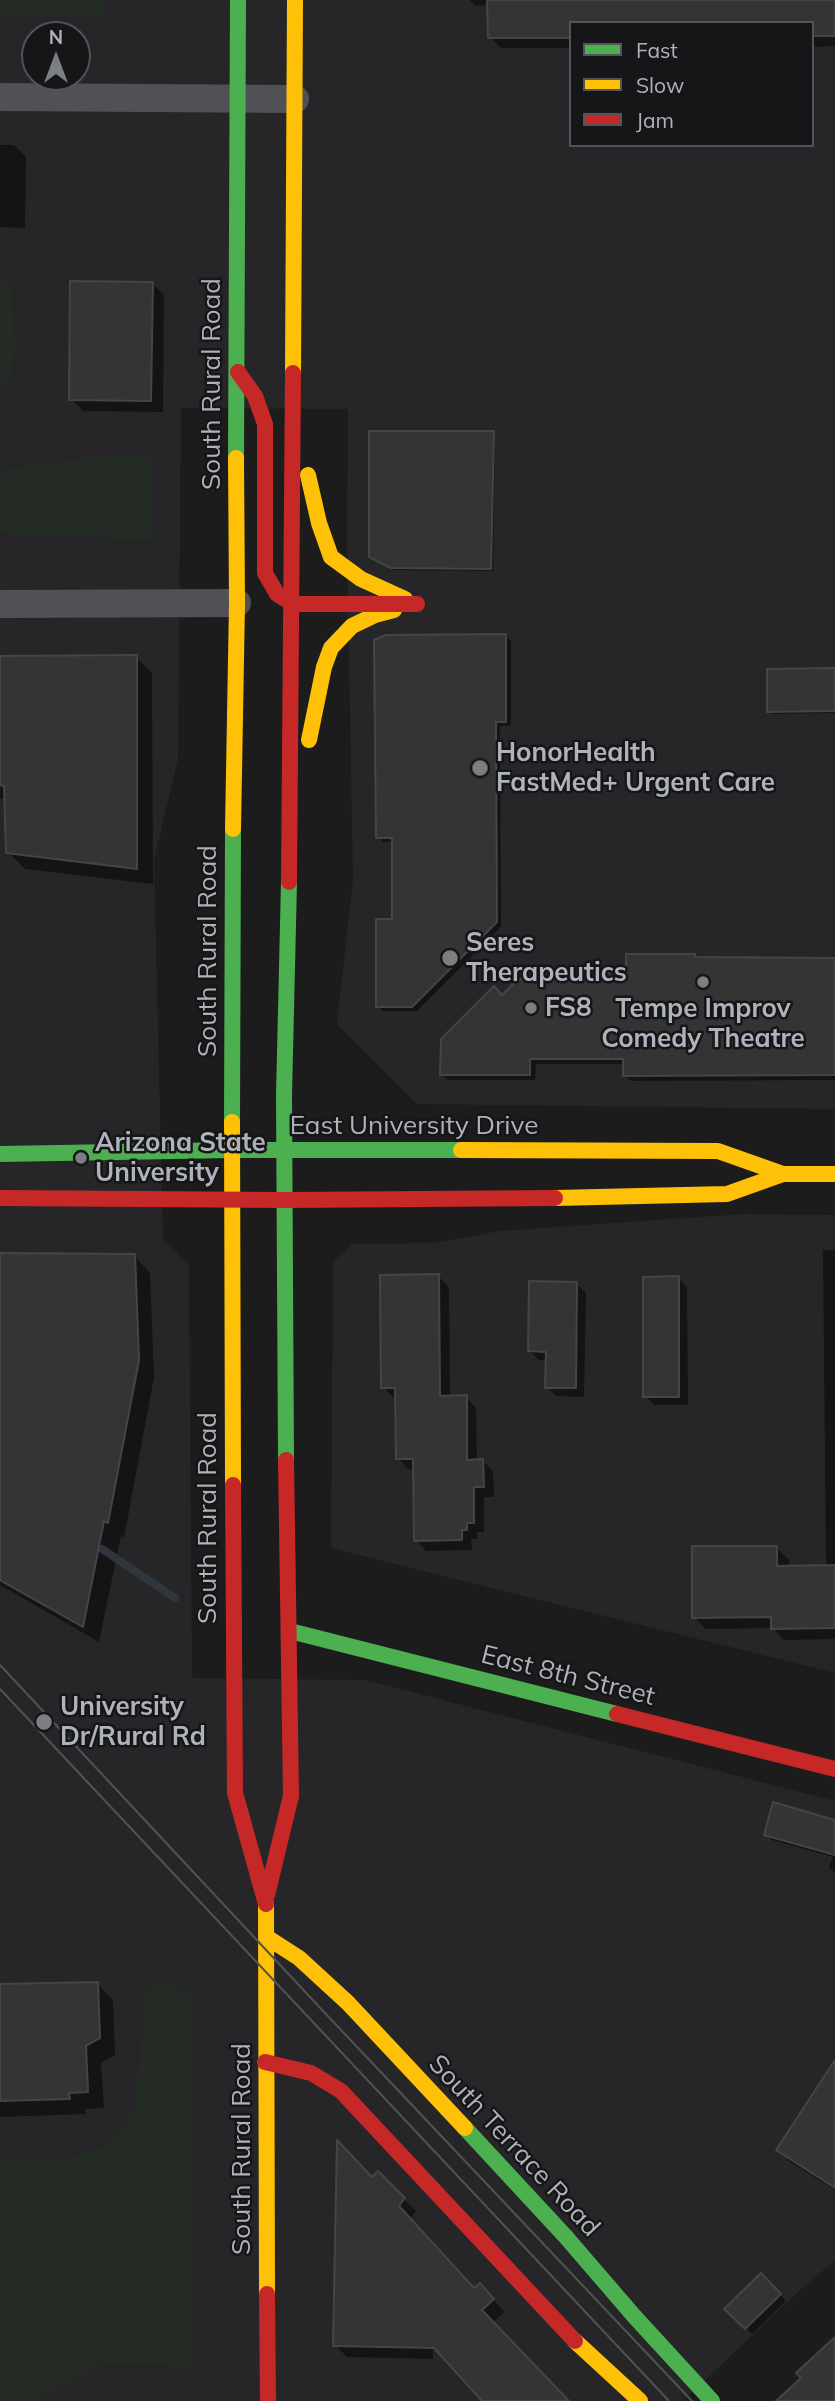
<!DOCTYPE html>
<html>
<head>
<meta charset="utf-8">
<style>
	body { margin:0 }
	#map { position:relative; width:835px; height:2401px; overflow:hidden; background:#1c1c1c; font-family:Mulish,sans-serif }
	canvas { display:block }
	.legend { position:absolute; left:569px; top:21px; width:245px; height:126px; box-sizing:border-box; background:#161618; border:2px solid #535459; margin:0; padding:9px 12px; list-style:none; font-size:21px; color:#aeb2bb }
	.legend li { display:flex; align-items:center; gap:14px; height:35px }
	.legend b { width:35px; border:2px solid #535459 }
	.north { position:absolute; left:21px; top:21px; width:70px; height:70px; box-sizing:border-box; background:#161618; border:2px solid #535459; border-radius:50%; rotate:0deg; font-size:19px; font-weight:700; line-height:28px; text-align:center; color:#aeb2bb }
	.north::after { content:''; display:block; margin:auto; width:24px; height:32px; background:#7b7e83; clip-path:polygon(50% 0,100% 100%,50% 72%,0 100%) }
</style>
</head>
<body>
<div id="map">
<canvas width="835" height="2401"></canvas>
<ul class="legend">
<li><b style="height:9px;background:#4caf50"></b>Fast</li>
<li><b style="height:9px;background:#ffc107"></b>Slow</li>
<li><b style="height:9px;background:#c62828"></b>Jam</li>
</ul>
<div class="north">N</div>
</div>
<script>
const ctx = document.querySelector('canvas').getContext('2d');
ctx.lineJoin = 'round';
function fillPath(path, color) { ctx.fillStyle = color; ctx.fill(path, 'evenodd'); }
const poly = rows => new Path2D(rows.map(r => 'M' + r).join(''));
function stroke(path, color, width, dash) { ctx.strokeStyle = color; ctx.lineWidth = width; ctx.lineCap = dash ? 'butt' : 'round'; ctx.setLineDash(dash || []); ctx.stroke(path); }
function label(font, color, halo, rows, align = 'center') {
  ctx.font = font + ' Mulish,sans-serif'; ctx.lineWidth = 5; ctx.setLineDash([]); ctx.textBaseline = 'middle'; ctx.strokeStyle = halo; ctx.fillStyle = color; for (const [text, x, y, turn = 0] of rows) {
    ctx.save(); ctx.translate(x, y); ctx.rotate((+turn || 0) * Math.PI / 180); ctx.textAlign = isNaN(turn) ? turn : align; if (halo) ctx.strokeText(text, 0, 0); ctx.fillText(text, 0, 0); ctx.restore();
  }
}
fillPath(poly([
	[0,0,835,0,835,1109,417,1104,337,1024,353,881,347,542,348,409,181,408,178,759,154,860,163,1240,189,1264,192,1678,365,1680,835,1801,835,2260,797,2293,683,2401,0,2401,0,785,4,786,7,853,137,868,136,655,0,656],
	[571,23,812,23,812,145,571,145],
	[35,35,77,35,77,77,35,77],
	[743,1214,835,1215,835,1673,331,1548,333,1262,352,1244,433,1243,500,1231]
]), '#262628');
fillPath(poly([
	[0,0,106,0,106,16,0,15],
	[0,280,13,282,14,355,9,381,0,392],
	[150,455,152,541,0,533,0,470,83,458],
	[174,1984,191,1995,194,2366,103,2364,34,2401,0,2401,0,2161,61,2159,102,2147,134,2112,147,1985]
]), '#242b25');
fillPath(poly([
	[470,0,835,0,835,46,812,47,812,23,571,23,571,48,501,48,490,37,489,5,475,6],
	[0,145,14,145,26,157,25,228,0,227],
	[152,283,164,295,163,412,83,411,71,399],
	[493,433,495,435,493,571,395,570,373,560,370,557],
	[506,636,511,641,511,726,500,726,501,927,417,1011,383,1011,378,1006,394,921,394,842,383,842,378,837],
	[0,657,136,657,152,673,153,884,25,869,8,852,6,799,0,799],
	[835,670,835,713,771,714,768,711],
	[694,956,697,959,835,959,835,1080,631,1081,625,1075,625,1064,536,1064,535,1080,448,1080,442,1074,503,997,597,981],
	[823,1250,835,1250,835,1639,784,1640,773,1628,706,1629,694,1617,777,1548,789,1560,789,1567,826,1567],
	[0,1254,134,1256,150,1273,154,1377,124,1538,121,1536,99,1642,0,1585],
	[438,1276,449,1287,450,1397,466,1397,476,1408,477,1461,483,1461,493,1471,494,1497,484,1497,484,1532,477,1532,477,1539,471,1539,472,1550,426,1551,416,1540,415,1469,408,1469,398,1458,397,1398,394,1398,383,1387],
	[678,1278,687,1287,688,1405,654,1405,645,1396],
	[576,1284,586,1293,584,1397,556,1396,547,1387,548,1360,539,1360,530,1351],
	[835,1831,835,1873,829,1867,833,1857,772,1840,766,1834],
	[97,1984,113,2000,115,2055,101,2063,104,2108,85,2109,86,2114,0,2117,0,1986],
	[835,2063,835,2190,790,2162,779,2150],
	[378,2174,416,2211,410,2219,474,2290,492,2298,504,2312,492,2323,567,2401,485,2401,433,2346,433,2359,347,2357,335,2345,372,2179],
	[761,2275,786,2301,752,2334,727,2309]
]), '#0007');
stroke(poly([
	[102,1549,175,1598]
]), '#2f363d', 8);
const building = poly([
	[487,0,835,0,835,36,812,36,812,23,571,23,571,38,488,38,487,0],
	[70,281,153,282,151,401,69,400,70,281],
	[369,431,494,431,491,569,391,568,369,557,369,431],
	[506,634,506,722,496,722,497,922,412,1007,376,1007,376,919,392,919,392,838,376,838,374,640,386,635,506,634],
	[137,655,137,869,6,853,4,786,0,785,0,656,137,655],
	[835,668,835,711,767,712,767,669,835,668],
	[626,954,695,954,695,957,835,958,835,1075,623,1076,623,1059,530,1059,530,1075,440,1075,441,1039,494,986,502,995,518,979,595,979,595,972,626,972,626,954],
	[0,1253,135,1254,139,1360,108,1523,104,1521,83,1627,0,1580,0,1253],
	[439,1274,440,1396,467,1395,467,1460,483,1459,484,1487,474,1487,474,1523,467,1523,467,1530,462,1530,462,1540,414,1541,413,1459,396,1459,395,1388,381,1388,380,1275,439,1274],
	[679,1276,679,1397,643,1397,643,1277,679,1276],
	[529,1281,577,1282,576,1388,545,1388,546,1352,528,1351,529,1281],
	[692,1546,777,1546,777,1566,835,1565,835,1628,771,1629,771,1617,692,1618,692,1546],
	[773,1802,835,1820,835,1855,764,1835,773,1802],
	[98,1982,100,2038,86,2046,88,2092,69,2093,70,2099,0,2101,0,1984,98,1982],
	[835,2060,835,2188,776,2150,835,2060],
	[337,2140,372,2177,378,2171,405,2198,399,2206,474,2288,480,2283,494,2299,482,2310,569,2401,482,2401,434,2348,333,2346,337,2140],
	[761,2273,781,2294,745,2329,724,2309,761,2273],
	[835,2337,835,2401,776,2401,801,2378,796,2373,835,2337]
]);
fillPath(building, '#343434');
stroke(building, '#444548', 2);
stroke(poly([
	[0,97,295,99],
	[0,604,237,603]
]), '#505154', 28);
stroke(poly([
	[236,458,238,0],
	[232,1122,233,829],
	[0,1154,232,1150,461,1150],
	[286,1460,284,1095,289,882],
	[290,1631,617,1714],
	[465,2128,566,2237,634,2316,712,2401]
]), '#4caf50', 16);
stroke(poly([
	[293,373,295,0],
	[308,475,319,523,331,557,361,579,405,599],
	[309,740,324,667,331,648,352,626,375,615,394,610],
	[233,829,237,603,236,458],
	[232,1122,233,1485],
	[461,1150,718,1151,783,1174],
	[555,1198,727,1194,783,1174,835,1174],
	[266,1904,267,2294],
	[268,1938,299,1958,348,2003,465,2128],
	[575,2341,640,2401]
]), '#ffc107', 16);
stroke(poly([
	[238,372,255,396,265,424,265,573,277,594,293,604,417,604],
	[289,882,293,373],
	[0,1198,285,1200,555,1198],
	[233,1485,235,1793,266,1904],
	[617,1714,835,1769],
	[267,1895,291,1796,286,1460],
	[265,2062,311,2073,341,2091,575,2341],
	[267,2294,268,2401]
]), '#c62828', 16);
stroke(poly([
	[0,1665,324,2012,692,2401],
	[0,1689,669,2401]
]), '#515254', 2);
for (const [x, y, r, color] of [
	[480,768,9,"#7b7e83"],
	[450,958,9,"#7b7e83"],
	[703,982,7,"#7b7e83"],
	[531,1008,7,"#7b7e83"],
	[81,1158,7,"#7b7e83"],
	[44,1722,9,"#7b7e83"]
]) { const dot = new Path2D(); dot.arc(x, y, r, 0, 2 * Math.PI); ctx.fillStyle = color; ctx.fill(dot); stroke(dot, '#161618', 2.5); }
label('26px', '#aeb2bb', '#161618', [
	["South Rural Road",212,384,-90],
	["South Rural Road",208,951,-90],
	["East University Drive",414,1126],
	["South Rural Road",208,1518,-90],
	["East 8th Street",568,1676,14],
	["South Terrace Road",514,2146,47],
	["South Rural Road",242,2149,-90]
]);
label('bold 26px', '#aeb2bb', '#161618', [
	["HonorHealth",496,753],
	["FastMed+ Urgent Care",496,783],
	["Seres",466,943],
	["Therapeutics",466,973],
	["FS8",545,1008],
	["Tempe Improv",703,1009,"center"],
	["Comedy Theatre",703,1039,"center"],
	["Arizona State",95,1143],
	["University",95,1173],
	["University",60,1707],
	["Dr/Rural Rd",60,1737]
], 'left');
</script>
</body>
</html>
